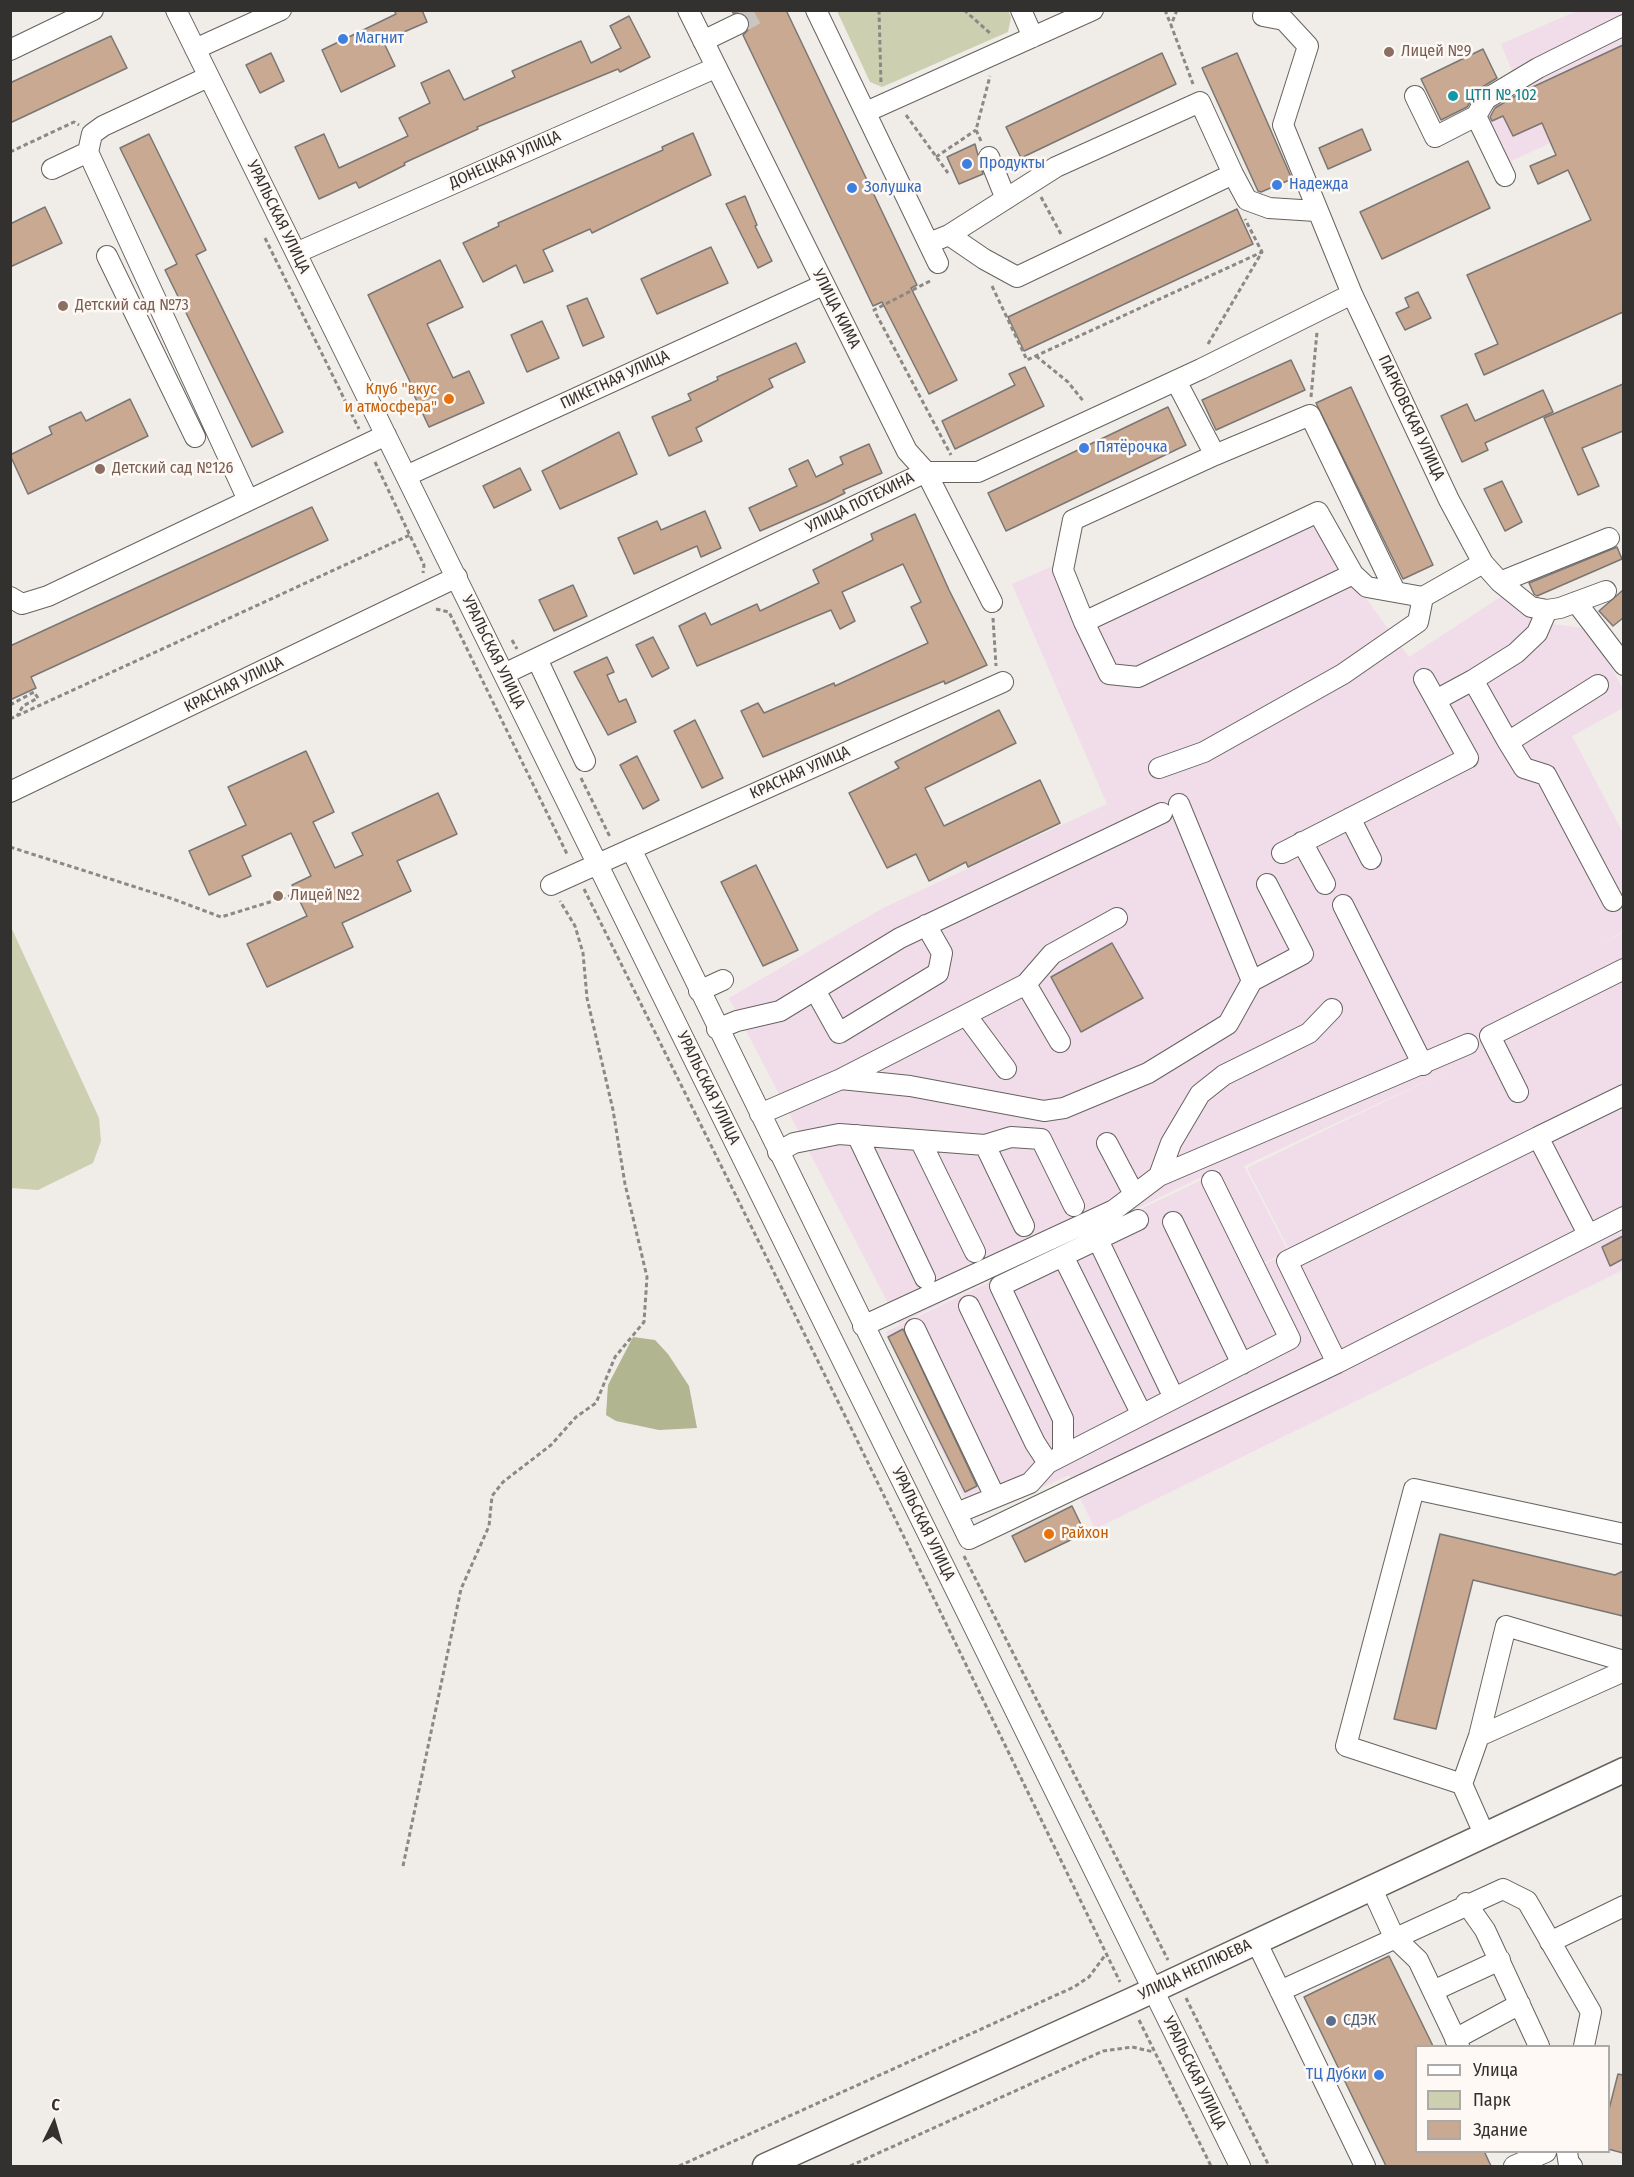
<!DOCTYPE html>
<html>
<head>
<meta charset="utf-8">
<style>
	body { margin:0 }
	#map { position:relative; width:1634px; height:2177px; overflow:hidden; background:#f0ece8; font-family:"Fira Sans Condensed",sans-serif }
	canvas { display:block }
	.frame { position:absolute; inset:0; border:12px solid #333130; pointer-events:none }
	.legend { position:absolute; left:1415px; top:2045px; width:195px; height:108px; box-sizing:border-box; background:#fef9f5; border:2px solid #ada9a6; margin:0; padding:8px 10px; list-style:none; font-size:18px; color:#333130 }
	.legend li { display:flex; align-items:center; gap:12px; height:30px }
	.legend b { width:30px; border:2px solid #ada9a6 }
	.north { position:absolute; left:24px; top:2093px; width:60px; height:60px; -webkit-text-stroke:4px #fef9f5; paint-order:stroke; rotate:5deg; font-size:16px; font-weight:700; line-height:24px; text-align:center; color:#333130 }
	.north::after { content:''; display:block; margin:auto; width:21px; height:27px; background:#333130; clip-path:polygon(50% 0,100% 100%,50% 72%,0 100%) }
</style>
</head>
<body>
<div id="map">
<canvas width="1634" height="2177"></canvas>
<div class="frame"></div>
<ul class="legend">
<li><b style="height:8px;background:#fff"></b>Улица</li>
<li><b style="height:16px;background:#ccd0b0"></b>Парк</li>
<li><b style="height:16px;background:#c9a991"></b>Здание</li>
</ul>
<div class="north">С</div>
</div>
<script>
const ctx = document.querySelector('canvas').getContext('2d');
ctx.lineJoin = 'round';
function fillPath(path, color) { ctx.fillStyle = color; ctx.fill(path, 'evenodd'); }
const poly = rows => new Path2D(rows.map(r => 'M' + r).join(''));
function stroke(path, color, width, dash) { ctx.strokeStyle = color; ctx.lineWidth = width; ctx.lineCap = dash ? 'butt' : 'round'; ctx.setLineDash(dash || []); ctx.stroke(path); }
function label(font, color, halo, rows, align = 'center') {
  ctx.font = font + ' "Fira Sans Condensed",sans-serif'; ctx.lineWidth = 5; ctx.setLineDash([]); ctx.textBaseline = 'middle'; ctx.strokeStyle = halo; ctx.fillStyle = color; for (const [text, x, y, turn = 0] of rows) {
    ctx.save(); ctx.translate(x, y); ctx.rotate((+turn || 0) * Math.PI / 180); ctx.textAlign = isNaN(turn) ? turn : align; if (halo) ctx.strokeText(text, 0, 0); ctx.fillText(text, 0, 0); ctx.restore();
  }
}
fillPath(poly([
	[1577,11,1623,11,1623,109,1505,164,1482,108,1519,88,1501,44],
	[1309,521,1409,657,1505,594,1537,622,1590,629,1623,689,1623,708,1572,736,1623,833,1623,932,1600,944,1623,933,1623,1270,1095,1529,1069,1475,974,1518,886,1332,1218,1172,1262,1266,1290,1251,1247,1168,1452,1069,1244,1166,1288,1251,1262,1264,1218,1169,899,1324,729,998,883,908,1107,804,1012,584,1053,566,1085,624]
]), '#f1dcea');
fillPath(poly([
	[1008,10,1011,17,1008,32,882,87,870,82,837,11],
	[11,927,99,1118,101,1141,93,1163,38,1190,11,1188]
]), '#ccd0b0');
fillPath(poly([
	[633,1337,655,1340,668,1354,689,1386,697,1428,659,1430,616,1421,606,1415,608,1385]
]), '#b1b590');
const building = poly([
	[394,10,422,10,427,22,383,41,395,66,341,92,322,50,396,14,394,10],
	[732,10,786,10,917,285,911,288,957,380,929,394,882,302,873,306,743,35,748,30,749,19,744,14,733,13,732,10],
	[629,16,650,57,620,72,618,69,477,127,478,129,404,163,405,165,359,188,356,182,319,199,295,147,324,134,339,168,408,136,399,118,430,103,421,83,449,70,464,100,515,77,512,71,581,41,591,63,621,48,610,26,629,16],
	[111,36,127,68,10,123,10,83,111,36],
	[1623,45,1623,312,1484,375,1475,354,1498,344,1467,275,1591,220,1568,170,1538,184,1530,166,1556,155,1542,123,1513,136,1503,116,1492,121,1490,117,1495,108,1522,92,1623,45],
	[1483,49,1497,78,1479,89,1467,107,1441,120,1421,79,1483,49],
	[271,53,284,81,260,93,246,65,271,53],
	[1162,53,1176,84,1021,158,1006,127,1162,53],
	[1237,53,1292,179,1261,192,1258,191,1202,68,1237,53],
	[1362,129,1371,150,1328,169,1319,148,1362,129],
	[693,133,711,175,592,233,590,229,543,250,553,271,524,283,516,265,483,282,463,243,499,226,498,223,663,150,662,147,693,133],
	[149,134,206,250,196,255,283,432,252,447,165,270,177,264,120,148,149,134],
	[975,144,983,174,959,184,947,157,975,144],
	[1468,161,1490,208,1382,259,1360,212,1468,161],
	[745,196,757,225,755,226,772,261,758,268,726,204,745,196],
	[45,207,62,243,10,267,10,224,45,207],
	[1237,209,1253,244,1024,351,1008,317,1237,209],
	[711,247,728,283,657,314,641,279,711,247],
	[440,260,463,307,427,324,453,378,469,371,484,403,429,427,414,395,416,394,368,295,440,260],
	[1418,292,1431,318,1405,330,1396,313,1409,307,1405,298,1418,292],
	[587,298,604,337,583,346,567,306,587,298],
	[542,321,559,358,527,372,511,335,542,321],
	[796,343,805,362,769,379,773,387,696,428,702,441,669,456,652,417,691,400,688,394,718,380,717,377,796,343],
	[1291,360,1305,390,1216,430,1202,400,1291,360],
	[1025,367,1044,406,955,449,942,421,1015,385,1009,374,1025,367],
	[1623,384,1623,431,1582,448,1599,486,1578,495,1544,418,1623,384],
	[1351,387,1433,565,1403,579,1316,403,1351,387],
	[1543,390,1553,412,1485,443,1488,450,1462,462,1441,416,1467,404,1475,421,1543,390],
	[130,399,148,436,28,494,10,455,52,434,49,427,81,412,86,421,130,399],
	[1168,407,1186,445,1006,531,988,493,1168,407],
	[619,432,637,474,560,509,542,471,619,432],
	[869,444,882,473,843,490,845,493,827,502,760,531,749,508,797,486,789,469,808,460,816,477,843,464,840,457,869,444],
	[520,468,531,490,494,508,483,486,520,468],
	[1502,481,1522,522,1505,531,1484,489,1502,481],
	[312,507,328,540,31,677,36,688,10,700,10,646,312,507],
	[705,511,721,548,701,557,697,546,634,574,618,538,657,521,661,530,705,511],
	[915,514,949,590,987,665,945,684,944,681,763,757,741,711,758,703,764,713,834,683,835,686,928,643,911,607,921,602,903,564,842,592,855,621,840,629,831,610,697,666,679,626,705,613,711,625,757,604,760,611,819,583,813,570,873,540,871,534,915,514],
	[1617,547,1622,559,1537,596,1534,594,1529,583,1617,547],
	[573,585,587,616,554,631,539,600,573,585],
	[1623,590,1623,618,1613,626,1599,611,1623,590],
	[653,637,669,668,652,677,636,645,653,637],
	[607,657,614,672,607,675,619,702,626,699,636,722,608,735,574,672,607,657],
	[999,710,1016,743,925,788,944,826,1040,780,1060,823,968,867,966,862,929,881,916,854,887,868,849,793,899,768,895,762,999,710],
	[695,720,723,778,702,788,674,731,695,720],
	[306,751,334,812,313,822,335,868,363,855,352,833,438,793,457,834,397,861,411,891,342,923,353,947,267,987,247,944,307,916,292,885,311,876,291,833,242,856,251,876,209,895,189,851,246,825,228,787,306,751],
	[637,756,659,800,643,809,620,765,637,756],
	[756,865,798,950,763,966,721,882,756,865],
	[1112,943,1143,998,1081,1032,1051,977,1112,943],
	[1623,1236,1623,1259,1610,1266,1602,1247,1623,1236],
	[903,1329,977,1486,965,1492,888,1337,903,1329],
	[1072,1506,1085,1533,1025,1562,1012,1536,1072,1506],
	[1440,1534,1615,1575,1623,1571,1623,1616,1473,1580,1436,1729,1394,1719,1440,1534],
	[1389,1956,1433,2046,1416,2046,1416,2151,1484,2151,1491,2166,1386,2166,1304,1997,1389,1956],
	[1618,2074,1623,2075,1623,2153,1608,2149,1608,2113,1618,2074]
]);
fillPath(building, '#c9a991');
stroke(building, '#7a7673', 1.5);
stroke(poly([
	[738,24,764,10]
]), '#cac7c3', 20, [20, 10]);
const minor = poly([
	[176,10,1240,2166],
	[688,10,907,451,926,472,992,602],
	[816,10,938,263],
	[1021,10,1033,37],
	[1263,16,1284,20,1308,46,1283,125,1352,294,1449,500,1483,563,1500,582,1531,607,1547,610,1560,608,1606,591],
	[703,41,738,24],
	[195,49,281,10],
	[10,50,93,10],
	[208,77,103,126,92,134,88,152,248,500],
	[1415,96,1435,137,1476,116,1486,99,1538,68,1624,25],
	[866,112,1093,10],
	[1476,116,1505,176],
	[989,157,1006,199],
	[52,169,88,152],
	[1233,174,1247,200,1269,208,1316,211],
	[929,243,949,235,1056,167,1200,102,1233,174,1017,277,984,259,949,235],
	[296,253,715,68],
	[107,256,195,437],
	[1176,381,1215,455,1073,520,1063,570,1084,622,1109,674,1138,677,1353,574],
	[1215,455,1310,415,1395,591],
	[406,476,823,285],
	[1500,582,1609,538],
	[10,597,22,604,48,596,386,435],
	[1576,602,1624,665],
	[1547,610,1537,633,1516,653,1473,680,1508,742,1598,685],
	[1084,622,1318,512,1353,574,1367,587,1423,597,1483,563],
	[537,659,585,761],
	[504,674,926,472,978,472,1201,369,1352,294],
	[1436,700,1473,680],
	[1508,742,1524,768,1546,775,1613,901],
	[1159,768,1204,752,1343,674,1418,622,1423,597],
	[10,792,457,577],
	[1179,804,1252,981],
	[1350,818,1371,859],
	[1302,842,1325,884],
	[631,849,969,1539,1337,1363,1624,1217],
	[1282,853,1468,758,1424,679],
	[551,885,1003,682],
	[1343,905,1423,1065],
	[1026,984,1052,954,1117,918],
	[815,990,839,1033,938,973,942,953,926,925],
	[699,991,723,980],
	[966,1015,1006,1069],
	[717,1029,737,1021,780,1011,900,938,1162,813],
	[841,1079,910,1086,1044,1111,1064,1108,1148,1073,1228,1024,1252,981,1303,954,1267,884],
	[1518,1092,1490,1036,1624,969],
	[760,1114,841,1079,1026,984,1060,1042],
	[857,1135,925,1278],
	[1538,1137,1624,1095],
	[920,1140,975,1252],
	[1107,1143,1134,1194],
	[985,1145,1024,1226],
	[778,1152,794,1143,839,1134,985,1145,1011,1137,1041,1139,1074,1206],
	[1159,1176,1171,1143,1200,1094,1224,1075,1309,1033,1332,1009],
	[1173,1222,1242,1364],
	[1098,1240,1174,1398],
	[1063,1256,1142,1415],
	[969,1306,1035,1443,1048,1463],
	[863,1326,1114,1210,1159,1176,1468,1044],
	[915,1329,995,1497],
	[1337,1363,1287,1261,1538,1137,1588,1234],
	[1063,1455,1063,1419,1000,1286,1138,1220],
	[957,1513,1030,1483,1048,1463,1290,1339,1212,1181],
	[1479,1736,1624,1671],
	[1462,1784,1346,1746,1414,1489,1624,1534],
	[1485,1836,1462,1784,1479,1736,1506,1626,1624,1661],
	[1372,1889,1394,1937,1418,1960,1459,2046],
	[1466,1903,1485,1930,1539,2046],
	[1256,1941,1365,2166],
	[1550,1942,1624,1906],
	[1280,1991,1503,1889,1527,1901,1591,2012,1584,2046],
	[1433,1991,1500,1960],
	[1455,2039,1520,2004],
	[1567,2152,1569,2165,1572,2166],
	[1514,2166,1546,2152]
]);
const major = poly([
	[765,2166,1130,2001,1624,1770]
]);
stroke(minor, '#66635f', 22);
stroke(major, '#66635f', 27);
stroke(poly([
	[879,10,881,84],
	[964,10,992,35],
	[1165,10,1171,25],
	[1177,10,1171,25,1193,84],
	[906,115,948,173],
	[981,141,976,130,990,76],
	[10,152,74,122,79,125],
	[936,157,976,130],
	[1041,197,1062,236],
	[265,238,359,429],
	[930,281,874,310,951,455],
	[992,286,1027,360,1262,252],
	[1208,344,1262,252,1245,219],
	[1036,356,1068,382,1084,402],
	[1311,397,1317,332],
	[375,462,424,565,423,573],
	[436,609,449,612,568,856],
	[993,618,996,666],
	[512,640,517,649],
	[10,705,34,692,38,698,23,706,17,716],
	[10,719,410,535],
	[581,778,610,837],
	[10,847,173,899,221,917,296,894],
	[584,889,855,1436,1120,1982],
	[964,1556,1168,1960],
	[403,1866,461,1589,489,1526,492,1496,503,1482,551,1445,576,1417,596,1403,615,1357,644,1322,647,1277,625,1184,613,1110,587,998,583,953,575,926,560,901],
	[1186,1998,1269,2166],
	[1139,2020,1211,2166],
	[679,2166,1074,1987,1089,1977,1106,1954],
	[850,2166,1103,2051,1132,2047,1154,2052]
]), '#8b8886', 3, [4.5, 3]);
stroke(minor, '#fff', 20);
stroke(major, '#fff', 24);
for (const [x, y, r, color] of [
	[343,39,6,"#3f7fe0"],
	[1389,52,6,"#8d6e63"],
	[1453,96,6,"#0f9aa8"],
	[967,164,6,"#3f7fe0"],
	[1277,185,6,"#3f7fe0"],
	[852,188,6,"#3f7fe0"],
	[63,306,6,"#8d6e63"],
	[449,399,6,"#e8710a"],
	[1084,448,6,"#3f7fe0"],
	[100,469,6,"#8d6e63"],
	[278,896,6,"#8d6e63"],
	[1049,1534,6,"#e8710a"],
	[1331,2021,6,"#5c6f8a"],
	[1379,2075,6,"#3f7fe0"]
]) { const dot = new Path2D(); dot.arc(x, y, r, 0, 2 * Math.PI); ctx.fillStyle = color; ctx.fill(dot); stroke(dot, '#fef9f5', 2); }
label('16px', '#366cbe', '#fef9f5', [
	["Магнит",355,39],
	["Продукты",979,164],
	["Надежда",1289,185],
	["Золушка",864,188],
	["Пятёрочка",1096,448],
	["ТЦ Дубки",1367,2075,"right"]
], 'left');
label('16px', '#785e54', '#fef9f5', [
	["Лицей №9",1401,52],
	["Детский сад №73",75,306],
	["Детский сад №126",112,469],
	["Лицей №2",290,896]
], 'left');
label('16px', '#0d838f', '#fef9f5', [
	["ЦТП № 102",1465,96]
], 'left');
label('16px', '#333130', '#fef9f5', [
	["ДОНЕЦКАЯ УЛИЦА",505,160,-24],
	["УРАЛЬСКАЯ УЛИЦА",278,217,64],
	["УЛИЦА КИМА",836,309,63],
	["ПИКЕТНАЯ УЛИЦА",615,380,-25],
	["ПАРКОВСКАЯ УЛИЦА",1411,418,65],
	["УЛИЦА ПОТЕХИНА",860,503,-26],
	["УРАЛЬСКАЯ УЛИЦА",493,652,64],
	["КРАСНАЯ УЛИЦА",234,685,-26],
	["КРАСНАЯ УЛИЦА",800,773,-24],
	["УРАЛЬСКАЯ УЛИЦА",708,1088,64],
	["УРАЛЬСКАЯ УЛИЦА",923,1524,64],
	["УЛИЦА НЕПЛЮЕВА",1195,1970,-25],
	["УРАЛЬСКАЯ УЛИЦА",1194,2073,64]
]);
label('16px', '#c56008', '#fef9f5', [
	["Клуб \"вкус",437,390],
	["и атмосфера\"",437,408],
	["Райхон",1061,1534,"left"]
], 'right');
label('16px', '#4e5e75', '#fef9f5', [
	["СДЭК",1343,2021]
], 'left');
</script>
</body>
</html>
